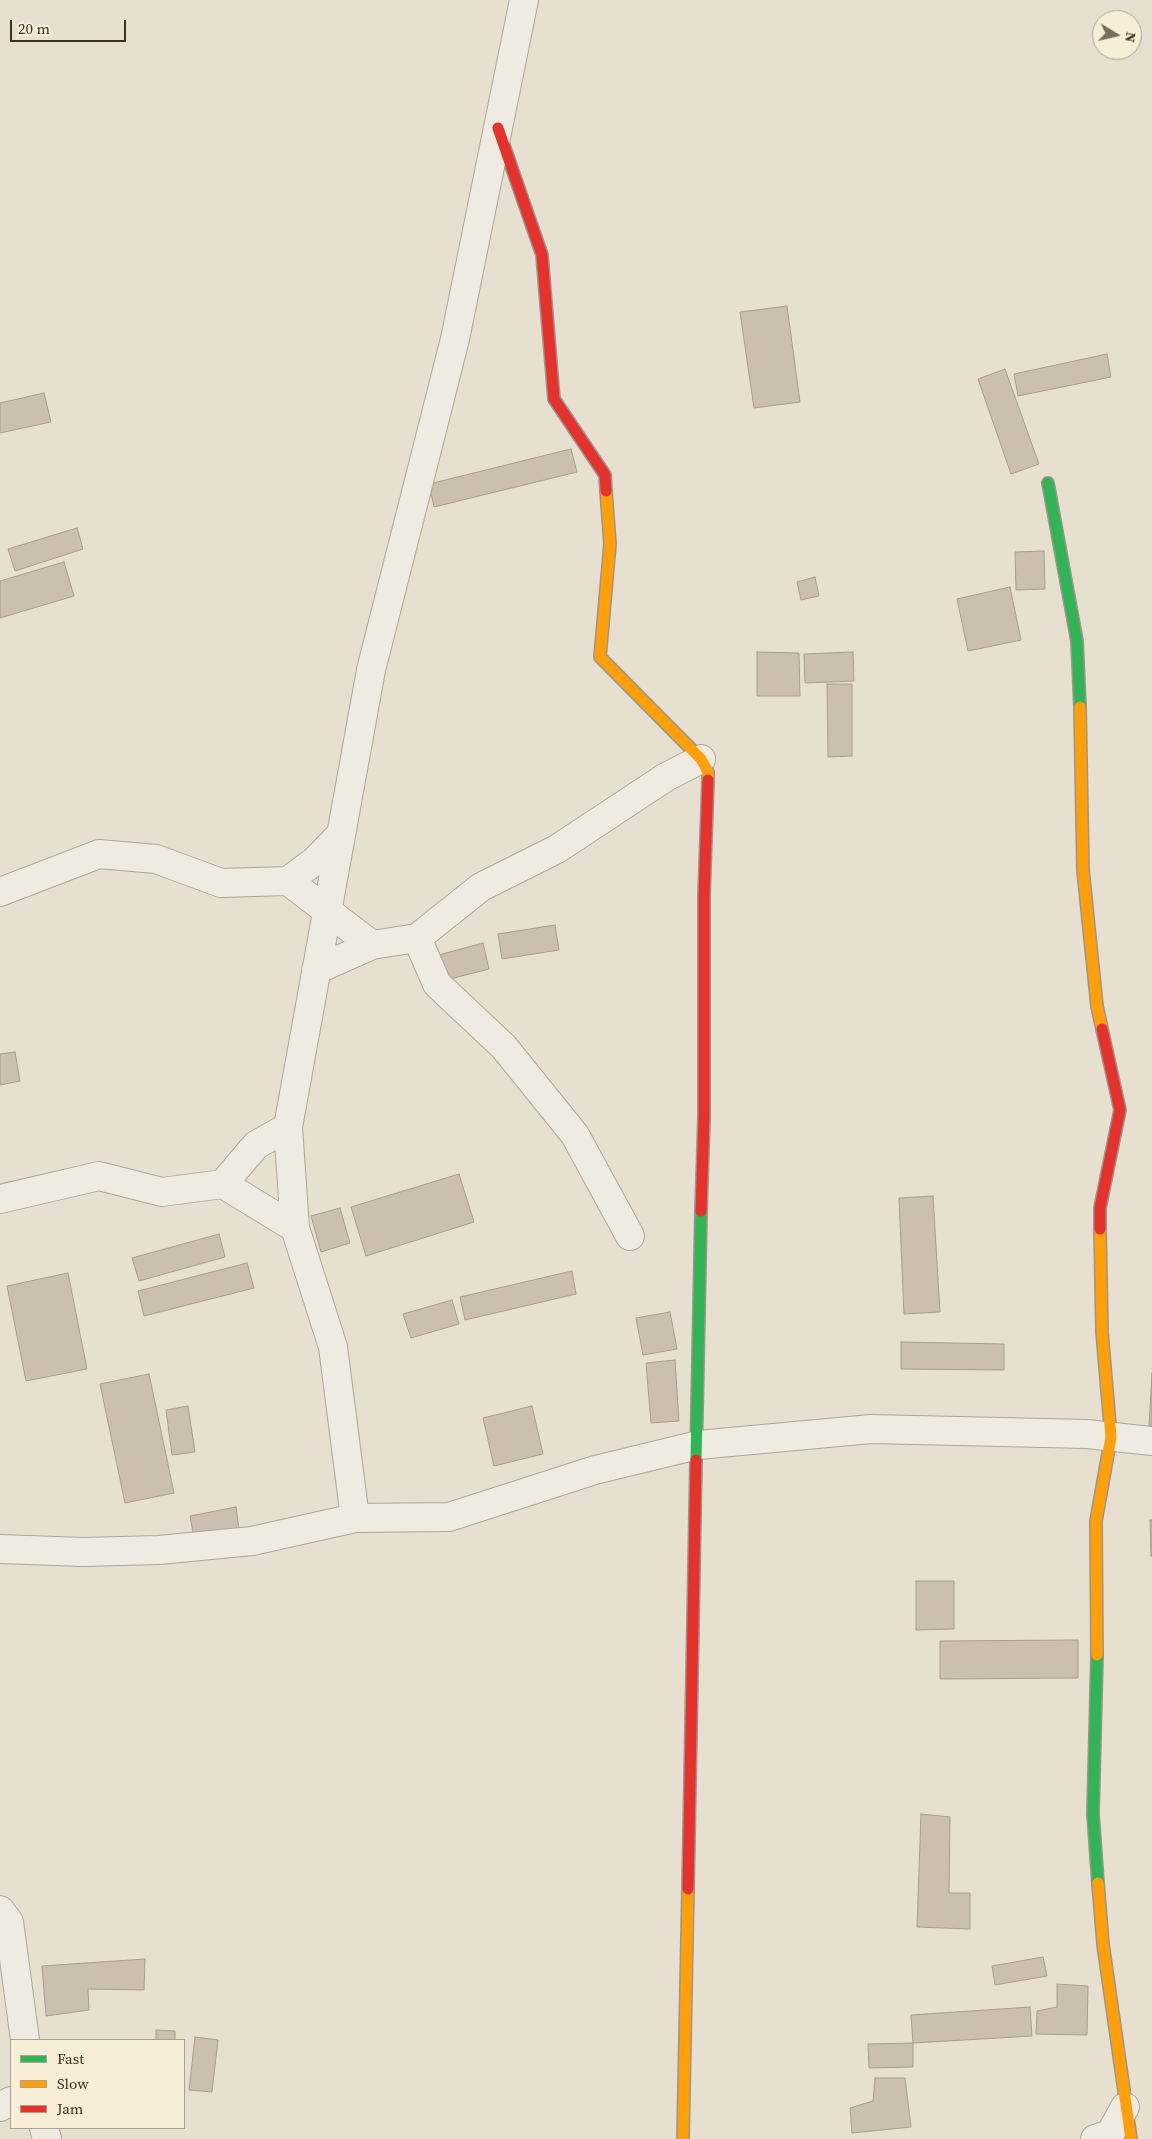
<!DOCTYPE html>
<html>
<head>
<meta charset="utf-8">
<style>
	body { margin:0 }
	#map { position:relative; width:1152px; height:2139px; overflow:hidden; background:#e7e0d1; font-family:"Source Serif 4",serif }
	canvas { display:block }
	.legend { position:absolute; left:10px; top:2039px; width:175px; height:90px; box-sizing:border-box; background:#f7eed8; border:1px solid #ada18e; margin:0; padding:6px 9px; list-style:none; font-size:15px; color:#3d2e20 }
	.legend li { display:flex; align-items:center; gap:10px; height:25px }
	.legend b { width:25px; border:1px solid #ada18e }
	.north { position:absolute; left:1092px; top:10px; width:50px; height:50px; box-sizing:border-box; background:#f7eed8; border:1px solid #ada18e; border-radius:50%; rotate:99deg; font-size:14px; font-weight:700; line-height:20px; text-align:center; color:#3d2e20 }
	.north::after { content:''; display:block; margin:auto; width:18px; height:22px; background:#786c5e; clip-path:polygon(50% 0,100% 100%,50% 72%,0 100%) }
	.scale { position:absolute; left:10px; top:20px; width:116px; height:22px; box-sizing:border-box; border:2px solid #3d2e20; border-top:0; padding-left:6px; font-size:15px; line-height:18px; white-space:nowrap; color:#3d2e20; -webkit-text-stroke:4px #f7eed8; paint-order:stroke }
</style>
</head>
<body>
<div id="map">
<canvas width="1152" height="2139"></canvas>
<ul class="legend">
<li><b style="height:6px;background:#30b455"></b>Fast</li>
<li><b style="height:6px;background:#ff9f0a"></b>Slow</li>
<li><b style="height:6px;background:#e5322d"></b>Jam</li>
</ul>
<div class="north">N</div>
<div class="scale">20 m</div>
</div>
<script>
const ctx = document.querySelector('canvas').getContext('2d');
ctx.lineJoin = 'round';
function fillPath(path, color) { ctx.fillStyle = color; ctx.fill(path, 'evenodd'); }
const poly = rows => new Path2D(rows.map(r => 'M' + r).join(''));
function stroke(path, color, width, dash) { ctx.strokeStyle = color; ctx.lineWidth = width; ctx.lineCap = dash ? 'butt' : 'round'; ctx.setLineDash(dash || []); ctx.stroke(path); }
const building = poly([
	[787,306,800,402,754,408,740,312,787,306],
	[1107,354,1111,377,1018,396,1014,374,1107,354],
	[1005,369,1039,464,1011,474,978,379,1005,369],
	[44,393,51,422,0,433,0,403,44,393],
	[571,449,577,472,434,507,429,484,571,449],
	[77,528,83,549,15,571,8,549,77,528],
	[1044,551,1045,589,1016,590,1015,552,1044,551],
	[64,562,74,596,0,618,0,581,64,562],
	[815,577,819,596,801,600,797,582,815,577],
	[1010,587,1021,640,968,651,957,599,1010,587],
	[757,652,799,653,800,696,757,696,757,652],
	[853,652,854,681,805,683,804,654,853,652],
	[827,684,852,684,852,756,828,757,827,684],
	[555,925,559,950,502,959,498,934,555,925],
	[483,943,489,969,442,981,435,956,483,943],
	[15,1052,20,1081,0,1085,0,1054,15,1052],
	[459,1174,474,1222,366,1256,351,1207,459,1174],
	[933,1196,940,1312,904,1314,899,1198,933,1196],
	[340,1208,350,1243,321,1252,311,1216,340,1208],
	[219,1234,225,1257,139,1281,132,1258,219,1234],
	[247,1263,254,1288,144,1316,138,1291,247,1263],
	[572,1271,576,1294,465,1320,460,1297,572,1271],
	[68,1273,87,1369,26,1381,7,1286,68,1273],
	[452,1300,459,1324,411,1338,403,1314,452,1300],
	[670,1312,677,1349,643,1355,636,1318,670,1312],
	[901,1342,1004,1344,1004,1370,901,1369,901,1342],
	[675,1360,679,1421,651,1423,646,1363,675,1360],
	[1152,1373,1152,1426,1149,1426,1152,1373],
	[149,1374,174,1493,125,1503,100,1384,149,1374],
	[188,1406,195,1452,172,1455,166,1410,188,1406],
	[532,1406,543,1454,494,1466,483,1418,532,1406],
	[236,1507,239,1529,194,1538,190,1516,236,1507],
	[1150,1520,1152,1520,1152,1556,1151,1556,1150,1520],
	[916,1581,954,1581,954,1629,916,1630,916,1581],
	[1078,1640,1078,1678,940,1679,940,1641,1078,1640],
	[921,1814,950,1817,949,1893,970,1893,970,1929,917,1927,921,1814],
	[1043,1957,1047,1976,995,1985,992,1966,1043,1957],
	[145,1959,144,1990,88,1989,89,2010,46,2016,42,1966,145,1959],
	[1057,1984,1088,1986,1087,2035,1036,2034,1037,2011,1057,2007,1057,1984],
	[1030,2007,1032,2036,913,2043,911,2015,1030,2007],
	[156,2030,175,2031,175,2040,156,2040,156,2030],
	[195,2037,218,2040,212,2092,189,2090,195,2037],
	[913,2043,913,2067,869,2068,868,2044,913,2043],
	[875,2078,905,2078,911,2127,852,2133,850,2108,873,2101,875,2078]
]);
fillPath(building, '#cbbfb2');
stroke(building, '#a89c90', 1);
const street = poly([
	[288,881,316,860,341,834],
	[0,892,99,854,156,859,221,883,288,881,372,945,417,938,481,887,557,849,666,777,701,759],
	[417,938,437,984,504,1047,575,1135,630,1236],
	[316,970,372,945],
	[223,1184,295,1228],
	[0,1199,99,1176,162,1192,223,1184,256,1145,288,1127],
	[355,1518,333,1347,295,1228,288,1127,371,670,455,339,524,0],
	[0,1549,83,1552,159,1550,252,1541,355,1518,449,1517,595,1470,698,1445,871,1429,1087,1434,1152,1441],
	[0,1910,9,1922,25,2040],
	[0,2107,11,2101],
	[44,2128,47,2139],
	[1095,2139,1110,2134,1125,2107]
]);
const fast = poly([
	[1048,483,1077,641,1080,707],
	[696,1460,701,1211],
	[1097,1655,1093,1814,1098,1883]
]);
const slow = poly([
	[606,491,610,544,600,657,701,759,708,772,708,780],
	[1080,707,1083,870,1097,1006,1102,1029],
	[1097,1655,1096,1521,1111,1437,1102,1332,1100,1229],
	[1098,1883,1103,1944,1131,2139],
	[683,2139,688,1889]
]);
const jam = poly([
	[498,128,542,255,554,399,605,475,606,491],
	[701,1211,704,1117,704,896,708,780],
	[1100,1229,1100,1208,1120,1110,1102,1029],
	[688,1889,696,1460]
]);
stroke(street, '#ada599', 30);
stroke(fast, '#9c958a', 14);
stroke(slow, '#9c958a', 14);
stroke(jam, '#9c958a', 14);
stroke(street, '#efebe3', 28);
stroke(fast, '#30b455', 11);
stroke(slow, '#ff9f0a', 11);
stroke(jam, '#e5322d', 11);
</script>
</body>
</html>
